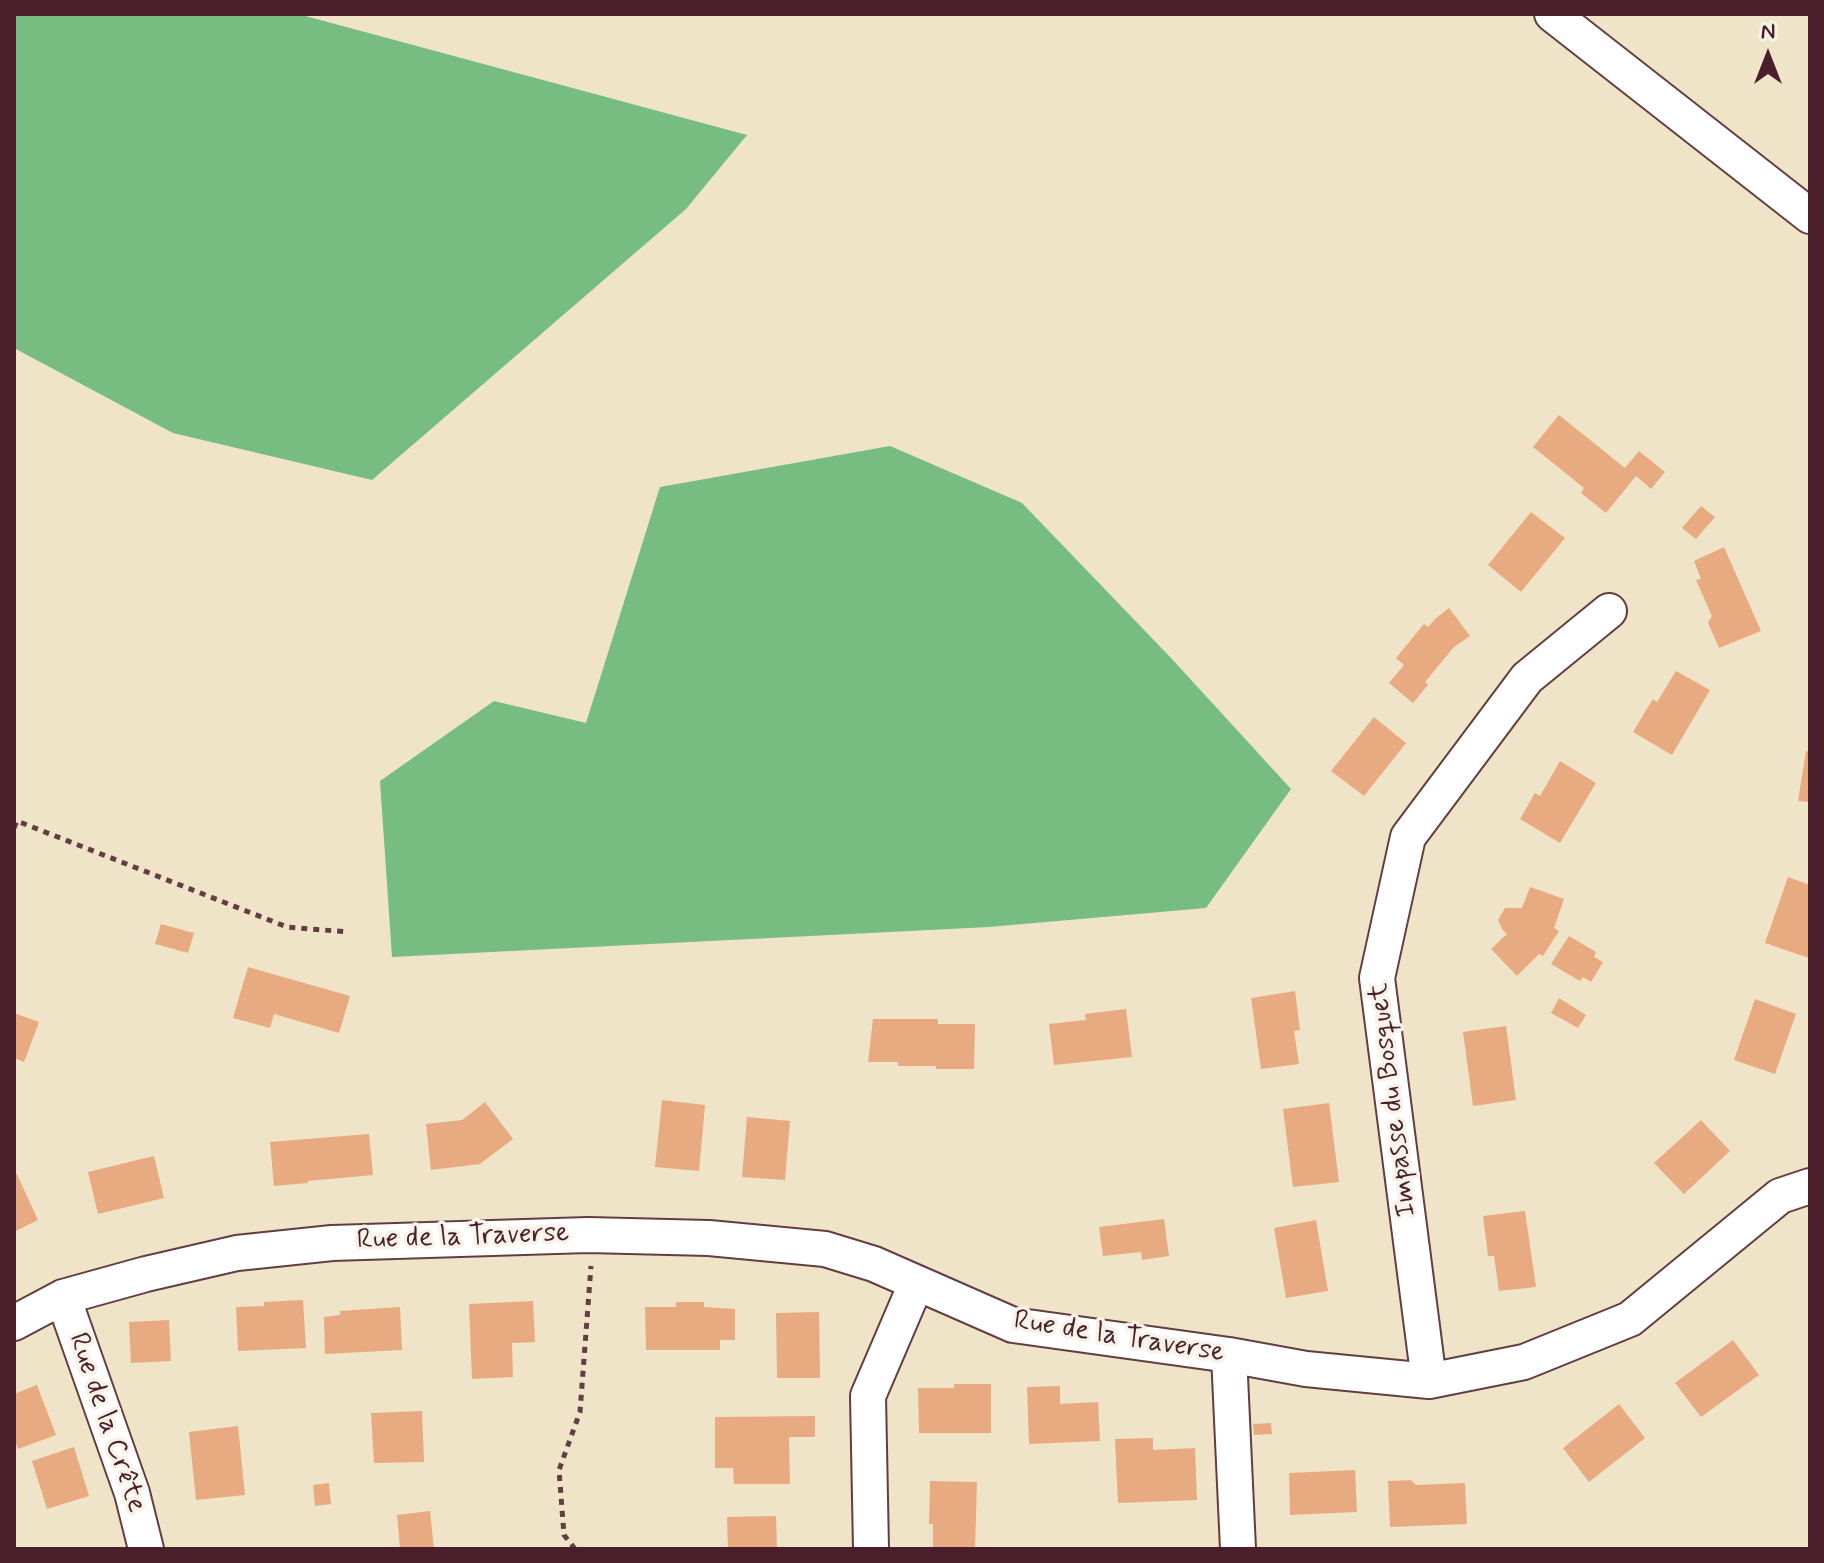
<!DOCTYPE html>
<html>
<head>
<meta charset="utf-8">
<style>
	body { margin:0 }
	#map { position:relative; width:1824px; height:1563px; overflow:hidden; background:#efe4c7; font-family:Mynerve,sans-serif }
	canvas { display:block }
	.frame { position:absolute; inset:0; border:16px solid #4a1f2b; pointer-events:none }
	.north { position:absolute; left:1728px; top:16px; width:80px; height:80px; -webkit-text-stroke:6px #f7f3e8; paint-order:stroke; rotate:0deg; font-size:22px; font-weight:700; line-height:32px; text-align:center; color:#4a1f2b }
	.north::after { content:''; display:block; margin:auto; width:28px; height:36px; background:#4a1f2b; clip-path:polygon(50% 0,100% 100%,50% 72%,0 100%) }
</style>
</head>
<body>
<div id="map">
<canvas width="1824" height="1563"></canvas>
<div class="frame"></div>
<div class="north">N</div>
</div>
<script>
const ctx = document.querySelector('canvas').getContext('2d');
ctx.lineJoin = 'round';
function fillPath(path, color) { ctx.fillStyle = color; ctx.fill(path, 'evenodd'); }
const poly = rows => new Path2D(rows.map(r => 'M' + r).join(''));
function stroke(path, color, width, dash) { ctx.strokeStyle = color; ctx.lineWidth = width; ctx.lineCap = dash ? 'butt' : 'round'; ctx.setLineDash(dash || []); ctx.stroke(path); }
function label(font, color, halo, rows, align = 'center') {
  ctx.font = font + ' Mynerve,sans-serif'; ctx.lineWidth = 7; ctx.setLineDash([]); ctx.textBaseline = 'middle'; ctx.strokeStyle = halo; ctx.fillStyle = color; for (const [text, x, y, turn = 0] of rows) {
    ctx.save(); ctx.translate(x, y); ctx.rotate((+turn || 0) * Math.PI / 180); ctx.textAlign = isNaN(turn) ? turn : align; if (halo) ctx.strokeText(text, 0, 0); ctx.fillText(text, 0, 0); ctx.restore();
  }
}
fillPath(poly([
	[14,14,298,14,747,135,686,209,372,480,173,433,14,348],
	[890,446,1022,503,1171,658,1291,789,1206,908,989,927,392,957,380,781,494,701,586,723,660,487]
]), '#77bc80');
fillPath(poly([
	[1559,415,1625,468,1639,451,1665,472,1651,489,1636,476,1606,513,1581,493,1584,488,1533,447],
	[1701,506,1715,517,1696,539,1682,528],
	[1531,512,1565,538,1521,592,1488,565],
	[1724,547,1761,631,1719,648,1708,623,1712,616,1696,580,1701,579,1694,561],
	[1449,608,1470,636,1454,647,1425,682,1428,685,1413,703,1389,683,1404,665,1396,658,1424,624,1428,627,1436,618],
	[1676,671,1710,690,1672,755,1633,732,1653,699,1657,702],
	[1374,717,1406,743,1364,796,1331,771],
	[1806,751,1810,752,1810,802,1798,801],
	[1560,761,1596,783,1560,843,1520,819,1535,793,1540,796],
	[1788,877,1810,885,1809,958,1765,943],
	[1530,887,1564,899,1554,928,1559,931,1543,956,1539,954,1517,976,1491,949,1507,934,1502,929,1498,920,1505,908,1522,908],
	[161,924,194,933,188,953,155,944],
	[1569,936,1596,952,1594,957,1603,962,1591,982,1583,977,1580,981,1551,964],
	[248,967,350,996,339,1033,274,1014,270,1028,233,1018],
	[1295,991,1300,1030,1294,1031,1299,1064,1261,1069,1251,998],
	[1559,998,1586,1015,1578,1028,1551,1013],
	[1755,999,1796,1014,1775,1074,1734,1060],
	[1126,1009,1132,1057,1054,1065,1049,1024,1086,1020,1085,1014],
	[14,1013,39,1022,24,1062,14,1058],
	[873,1019,938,1019,938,1024,975,1024,974,1069,936,1069,936,1066,898,1066,898,1062,868,1062],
	[1506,1026,1516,1100,1473,1106,1463,1032],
	[662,1100,705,1105,699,1171,655,1167],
	[485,1102,513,1139,480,1164,431,1170,426,1124,462,1120],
	[1329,1103,1339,1182,1293,1187,1283,1109],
	[747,1117,790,1121,785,1180,742,1177],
	[1701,1120,1730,1151,1684,1194,1654,1163],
	[369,1134,373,1175,308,1181,308,1183,274,1186,270,1142],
	[154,1156,164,1198,98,1214,88,1172],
	[14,1168,38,1220,14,1232],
	[1525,1211,1536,1287,1499,1291,1494,1256,1488,1256,1483,1216],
	[1164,1219,1169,1256,1142,1260,1141,1252,1103,1256,1099,1227],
	[1316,1220,1328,1291,1286,1298,1274,1228],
	[303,1300,306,1348,238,1351,236,1307,264,1306,264,1302],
	[533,1301,535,1342,512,1343,513,1377,472,1379,469,1304],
	[676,1302,704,1302,704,1307,735,1309,735,1340,720,1340,720,1350,646,1350,645,1307,676,1307],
	[400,1307,402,1350,325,1354,324,1317,340,1315,340,1311],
	[819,1312,820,1378,777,1378,776,1313],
	[169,1320,171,1361,131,1363,129,1322],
	[1733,1340,1759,1375,1701,1417,1675,1383],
	[954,1384,991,1384,991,1433,919,1433,918,1388,954,1388],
	[37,1385,56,1435,18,1449,14,1439,14,1394],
	[1060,1386,1060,1404,1098,1402,1100,1441,1029,1444,1027,1387],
	[1619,1404,1645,1438,1589,1482,1563,1448],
	[422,1411,424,1462,374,1463,371,1413],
	[815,1416,815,1437,789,1437,790,1484,734,1484,733,1468,715,1468,715,1417],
	[1271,1423,1272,1434,1254,1435,1253,1424],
	[238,1426,245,1495,196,1500,189,1432],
	[1153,1438,1153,1450,1195,1448,1197,1500,1118,1503,1115,1439],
	[74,1447,89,1496,47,1509,32,1461],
	[1355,1470,1357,1512,1290,1515,1289,1473],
	[1411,1480,1416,1485,1465,1483,1467,1524,1390,1527,1388,1481],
	[930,1481,977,1482,975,1549,933,1549,933,1524,929,1524],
	[329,1483,331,1504,315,1506,313,1485],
	[430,1511,434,1549,400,1549,397,1515],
	[776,1516,777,1549,728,1549,727,1517]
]), '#e8aa81');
const street = poly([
	[1552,14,1810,216],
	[63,1297,132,1493,146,1549],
	[14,1323,63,1297,146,1274,237,1253,332,1243,588,1235,709,1238,825,1249,874,1264,1013,1325,1229,1355,1306,1369,1429,1381,1524,1362,1630,1319,1780,1196,1810,1186],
	[1229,1355,1238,1549],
	[1429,1381,1377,978,1408,837,1527,678,1609,611],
	[871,1549,868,1396,916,1284]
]);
stroke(street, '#633d42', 38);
stroke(poly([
	[14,828,17,821,287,927,348,932],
	[575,1549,564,1535,559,1470,580,1412,591,1266]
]), '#633d42', 5, [6, 6]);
stroke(street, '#fff', 34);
label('28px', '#4a1f2b', '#f7f3e8', [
	["Impasse du Bosquet",1394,1100,-97],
	["Rue de la Traverse",463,1238,-2],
	["Rue de la Traverse",1119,1338,9],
	["Rue de la Crête",106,1423,71]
]);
</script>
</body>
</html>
